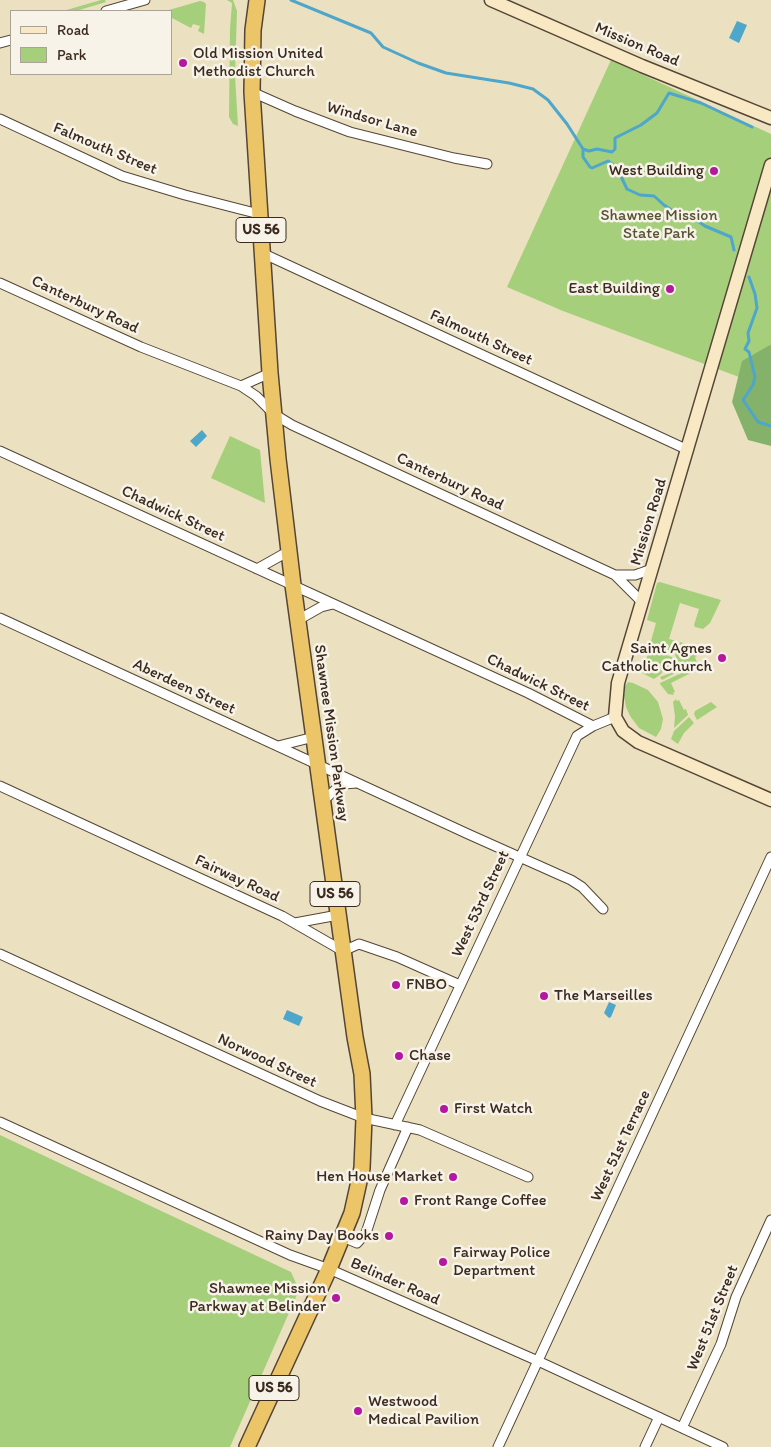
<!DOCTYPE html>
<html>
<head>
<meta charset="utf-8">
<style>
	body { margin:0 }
	#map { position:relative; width:771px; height:1447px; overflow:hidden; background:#ebe1c1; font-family:Itim,sans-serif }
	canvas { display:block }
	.legend { position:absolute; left:10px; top:10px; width:162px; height:65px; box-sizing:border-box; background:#f7f3e8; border:1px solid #aca397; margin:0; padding:6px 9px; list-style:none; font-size:15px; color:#3b2a1e }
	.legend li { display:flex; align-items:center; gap:10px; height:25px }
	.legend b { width:25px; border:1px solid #aca397 }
</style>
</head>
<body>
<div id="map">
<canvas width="771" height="1447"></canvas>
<ul class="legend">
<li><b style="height:6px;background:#f8e8c3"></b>Road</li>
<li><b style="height:14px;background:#a5cf7b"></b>Park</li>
</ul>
</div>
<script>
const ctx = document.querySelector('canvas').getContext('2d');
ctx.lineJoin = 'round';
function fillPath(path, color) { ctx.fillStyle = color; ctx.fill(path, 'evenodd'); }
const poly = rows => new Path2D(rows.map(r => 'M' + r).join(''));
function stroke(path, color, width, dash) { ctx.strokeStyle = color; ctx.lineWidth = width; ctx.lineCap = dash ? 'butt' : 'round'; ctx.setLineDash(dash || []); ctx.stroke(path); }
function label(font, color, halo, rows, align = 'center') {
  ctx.font = font + ' Itim,sans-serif'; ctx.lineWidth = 5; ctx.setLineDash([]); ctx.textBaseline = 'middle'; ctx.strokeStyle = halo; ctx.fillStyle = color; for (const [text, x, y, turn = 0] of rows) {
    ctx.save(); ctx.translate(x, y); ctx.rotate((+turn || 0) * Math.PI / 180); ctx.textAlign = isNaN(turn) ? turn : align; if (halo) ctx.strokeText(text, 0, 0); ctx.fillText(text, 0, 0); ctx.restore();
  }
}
fillPath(poly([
	[101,0,105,0,106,2,76,11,63,11],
	[227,0,233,0,237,11,235,76,238,126,233,124,229,117,230,29,232,3],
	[200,1,204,2,206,4,204,34,198,31,200,26,193,24,191,28,172,18,171,11,169,10],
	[611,60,771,134,771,389,563,311,507,287],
	[230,436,260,450,265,503,211,478],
	[660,582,721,600,710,623,703,629,695,627,694,625,699,609,680,603,669,639,676,641,673,652,670,653,649,648,656,623,647,620,657,583],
	[680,642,692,646,697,656,695,657,697,663,682,670,675,655],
	[649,650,672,657,679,671,662,680,660,677,668,674,668,669,665,668,661,674,654,679,642,673],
	[701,664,703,667,671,683,675,692,673,693,674,695,668,694,660,684,660,683],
	[628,682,633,683,648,690,658,702,663,719,661,729,656,737,639,728,630,716,626,707,624,696,625,686],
	[676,699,677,701,679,700,684,710,686,709,688,715,674,728,675,716,673,702],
	[711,702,717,707,697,720,694,714,695,711],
	[689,717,694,723,684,733,678,744,675,742,671,739,674,731],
	[0,1135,291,1272,299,1290,230,1447,0,1447]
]), '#a5cf7b');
fillPath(poly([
	[770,345,771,346,771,446,748,440,732,402,742,361]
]), '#84b26b');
fillPath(poly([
	[737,21,747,25,739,43,729,38],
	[202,430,207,436,196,447,190,441],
	[609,1002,616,1005,611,1017,609,1018,604,1013],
	[287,1010,303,1017,299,1026,283,1019]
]), '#4ea6cb');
stroke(poly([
	[291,0,371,33,383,47,418,63,446,73,509,83,533,89,548,100,567,124,583,149,589,151,597,149,612,152,615,149,615,138,641,125,657,113,669,93,701,103,752,127],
	[583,149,583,157,590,167,592,168,608,161,617,168,627,189,640,195,654,196,664,205,682,217,696,220,705,226,731,237,734,250],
	[749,277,755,294,757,308,748,333,749,341,745,349,749,352,755,377,753,385,743,400,758,422,771,426]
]), '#4ea6cb', 3);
const street = poly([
	[106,11,145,0],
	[0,43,11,40],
	[252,92,295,111,350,132,454,158,487,164],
	[0,119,122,176,185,195,259,214],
	[262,253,688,450],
	[0,283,141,347,241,386,270,373],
	[241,386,256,396,274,414,292,425,615,575,642,602],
	[0,451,528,693,593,726],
	[257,569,289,551],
	[615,575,635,575,652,569],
	[0,618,468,834,571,880,582,887,603,909],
	[298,620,321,607,333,604],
	[278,746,314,737],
	[0,786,282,916,343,951,359,944,397,957,460,985],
	[322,802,336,789,345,784,356,783],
	[295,923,338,915],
	[0,954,320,1101,364,1118,420,1130,528,1177],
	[0,1122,290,1255,329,1269,538,1361,723,1447],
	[395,1125,577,736,593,726,615,717],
	[343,1237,357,1243,366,1233,380,1190,408,1127],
	[682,1428,721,1344,736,1297,771,1220],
	[498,1447,771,857],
	[645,1447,659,1417]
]);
const secondary = poly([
	[491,0,642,66,771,118],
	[771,165,618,683,615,717,623,731,638,742,771,800]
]);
const highway = poly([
	[247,1447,329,1269,352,1213,362,1168,364,1118,362,1074,355,1037,293,585,278,459,270,373,252,92,253,30,257,0]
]);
stroke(street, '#554536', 11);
stroke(secondary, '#554536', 15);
stroke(highway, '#554536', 18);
stroke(street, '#fff', 9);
stroke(secondary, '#f8e8c3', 12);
stroke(highway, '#edc569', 15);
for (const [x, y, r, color] of [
	[183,63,5,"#b5179e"],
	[714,171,5,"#b5179e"],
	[670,289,5,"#b5179e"],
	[722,658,5,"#b5179e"],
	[396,985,5,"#b5179e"],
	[544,996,5,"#b5179e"],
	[399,1056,5,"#b5179e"],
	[444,1109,5,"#b5179e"],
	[453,1177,5,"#b5179e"],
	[404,1201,5,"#b5179e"],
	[389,1236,5,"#b5179e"],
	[443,1262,5,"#b5179e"],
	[336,1298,5,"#b5179e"],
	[358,1411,5,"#b5179e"]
]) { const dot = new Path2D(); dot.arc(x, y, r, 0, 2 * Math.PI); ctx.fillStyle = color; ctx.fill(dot); stroke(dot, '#f7f3e8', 2); }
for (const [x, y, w] of [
	[261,230,50],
	[335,894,50],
	[274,1388,50]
]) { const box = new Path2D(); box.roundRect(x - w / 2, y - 12.5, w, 25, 4); ctx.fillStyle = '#f7f3e8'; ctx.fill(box); stroke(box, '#3b2a1e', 1); }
label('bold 15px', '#3b2a1e', null, [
	["US 56",261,230],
	["US 56",335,894],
	["US 56",274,1388]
]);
label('16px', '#3b2a1e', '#f7f3e8', [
	["Mission Road",637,45,23],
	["Windsor Lane",372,120,16],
	["Falmouth Street",105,149,23],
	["Canterbury Road",85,305,25],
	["Falmouth Street",481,338,25],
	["Canterbury Road",450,482,25],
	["Chadwick Street",173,514,25],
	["Mission Road",649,522,-73],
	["Chadwick Street",538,683,26],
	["Aberdeen Street",184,687,25],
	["Shawnee Mission Parkway",331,733,82],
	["Fairway Road",237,879,25],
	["West 53rd Street",481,904,-65],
	["Norwood Street",267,1061,25],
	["West 51st Terrace",621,1146,-65],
	["Belinder Road",395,1282,24],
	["West 51st Street",713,1318,-68]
]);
label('16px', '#3b2a1e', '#f7f3e8', [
	["Old Mission United",193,54],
	["Methodist Church",193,72],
	["West Building",704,171,"right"],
	["East Building",660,289,"right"],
	["Saint Agnes",712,649,"right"],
	["Catholic Church",712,667,"right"],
	["FNBO",406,985],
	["The Marseilles",554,996],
	["Chase",409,1056],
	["First Watch",454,1109],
	["Hen House Market",443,1177,"right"],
	["Front Range Coffee",414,1201],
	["Rainy Day Books",379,1236,"right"],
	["Fairway Police",453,1253],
	["Department",453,1271],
	["Shawnee Mission",326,1289,"right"],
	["Parkway at Belinder",326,1307,"right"],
	["Westwood",368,1402],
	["Medical Pavilion",368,1420]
], 'left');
label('16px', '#565335', '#f7f3e8', [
	["Shawnee Mission",659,216],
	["State Park",659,234]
]);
</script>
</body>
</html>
